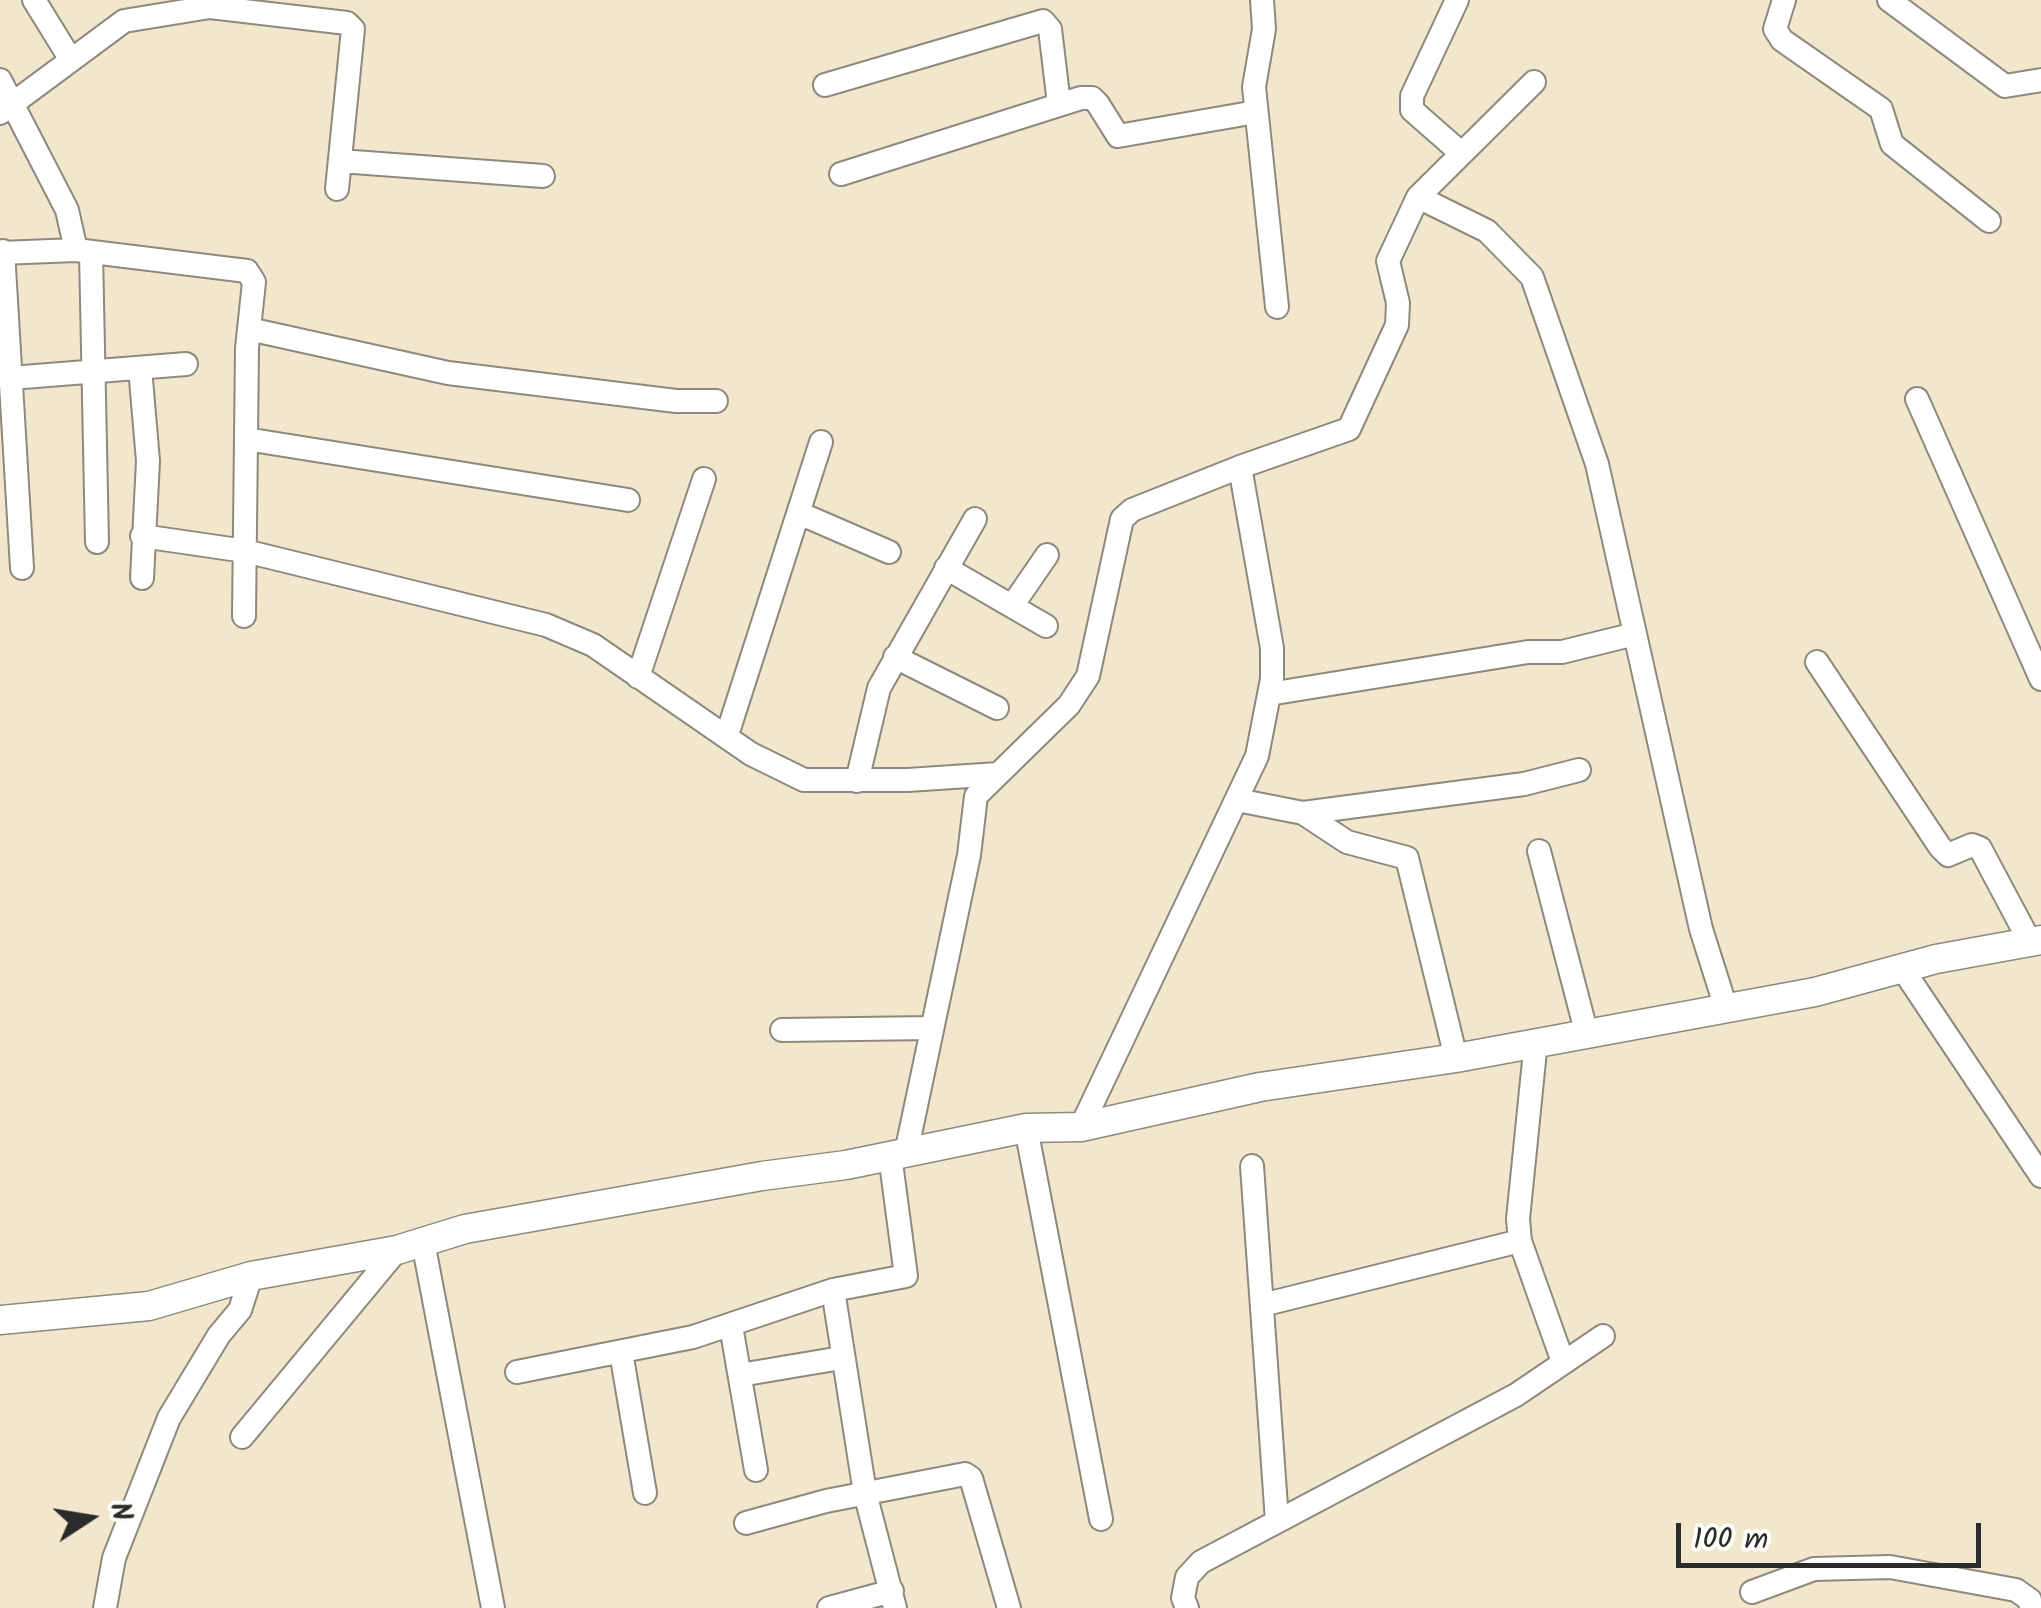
<!DOCTYPE html>
<html>
<head>
<meta charset="utf-8">
<style>
	body { margin:0 }
	#map { position:relative; width:2041px; height:1608px; overflow:hidden; background:#f0e7cd; font-family:Kalam,sans-serif }
	canvas { display:block }
	.north { position:absolute; left:40px; top:1468px; width:100px; height:100px; -webkit-text-stroke:8px #fdfcf7; paint-order:stroke; rotate:78deg; font-size:28px; font-weight:700; line-height:40px; text-align:center; color:#2b2b2b }
	.north::after { content:''; display:block; margin:auto; width:35px; height:45px; background:#2b2b2b; clip-path:polygon(50% 0,100% 100%,50% 72%,0 100%) }
	.scale { position:absolute; left:1676px; top:1523px; width:305px; height:45px; box-sizing:border-box; border:5px solid #2b2b2b; border-top:0; padding-left:12px; font-size:30px; line-height:35px; white-space:nowrap; color:#2b2b2b; -webkit-text-stroke:8px #fdfcf7; paint-order:stroke }
</style>
</head>
<body>
<div id="map">
<canvas width="2041" height="1608"></canvas>
<div class="north">N</div>
<div class="scale">100 m</div>
</div>
<script>
const ctx = document.querySelector('canvas').getContext('2d');
ctx.lineJoin = 'round';
const poly = rows => new Path2D(rows.map(r => 'M' + r).join(''));
function stroke(path, color, width, dash) { ctx.strokeStyle = color; ctx.lineWidth = width; ctx.lineCap = dash ? 'butt' : 'round'; ctx.setLineDash(dash || []); ctx.stroke(path); }
const minor = poly([
	[34,0,71,60],
	[1262,0,1264,29,1254,87,1277,307],
	[1457,0,1412,96,1412,110,1461,153],
	[1784,0,1775,29,1782,40,1881,109,1892,144,1989,221],
	[1889,0,2005,86,2041,80],
	[0,80,67,210,76,250],
	[825,85,1043,21,1050,29,1059,104],
	[0,113,124,21,210,7,347,23,353,29,337,189],
	[340,161,543,176],
	[841,174,1081,98,1092,98,1098,104,1118,136,1256,112],
	[1418,197,1487,231,1532,277,1597,464,1701,929,1726,1008],
	[3,251,22,568],
	[91,252,97,542],
	[0,253,76,250,247,271,254,282,247,348,244,616],
	[249,329,448,373,676,401,716,401],
	[140,368,148,461,142,578],
	[11,378,186,364],
	[1917,399,2041,679],
	[246,439,628,500],
	[801,514,889,552],
	[142,536,245,551,546,625,593,645,751,754,804,780,908,780,998,774],
	[946,568,1046,626],
	[1012,606,1047,555],
	[895,657,997,708],
	[1817,662,1940,847,1948,855,1972,845,1980,848,2030,942],
	[638,677,704,479],
	[1269,694,1528,652,1562,652,1635,634],
	[727,735,821,442],
	[857,781,879,688,975,519],
	[1237,800,1303,813,1524,784,1579,770],
	[1303,813,1347,842,1407,858,1456,1058],
	[1539,851,1586,1031],
	[1902,968,2041,1176],
	[782,1030,931,1028],
	[1536,1041,1518,1219,1520,1241,1563,1362],
	[1081,1127,1257,756,1272,679,1272,648,1240,467],
	[1026,1128,1101,1519],
	[906,1153,969,855,976,796,1069,705,1088,676,1122,519,1132,510,1240,467,1349,429,1397,325,1398,303,1388,261,1418,197,1534,82],
	[1252,1166,1277,1521],
	[423,1242,493,1608],
	[833,1290,865,1493,895,1608],
	[1262,1305,1520,1241],
	[731,1326,756,1470],
	[621,1352,645,1493],
	[517,1372,693,1337,833,1290,906,1276,890,1155],
	[740,1375,841,1358],
	[242,1437,397,1250],
	[746,1523,826,1501,965,1474,971,1478,1009,1608],
	[1752,1592,1814,1569,1890,1567,2016,1590,2030,1600,2031,1608],
	[105,1608,114,1558,169,1418,219,1335,240,1310,251,1276],
	[829,1608,892,1591],
	[1187,1608,1183,1598,1187,1577,1201,1562,1516,1395,1603,1336]
]);
const tertiary = poly([
	[0,1320,149,1306,251,1276,397,1250,465,1229,762,1176,846,1165,1026,1128,1081,1127,1260,1087,1456,1058,1815,992,1936,959,2041,940]
]);
stroke(minor, '#8e897c', 26);
stroke(tertiary, '#8e897c', 31);
stroke(minor, '#fff', 22);
stroke(tertiary, '#fff', 28);
</script>
</body>
</html>
